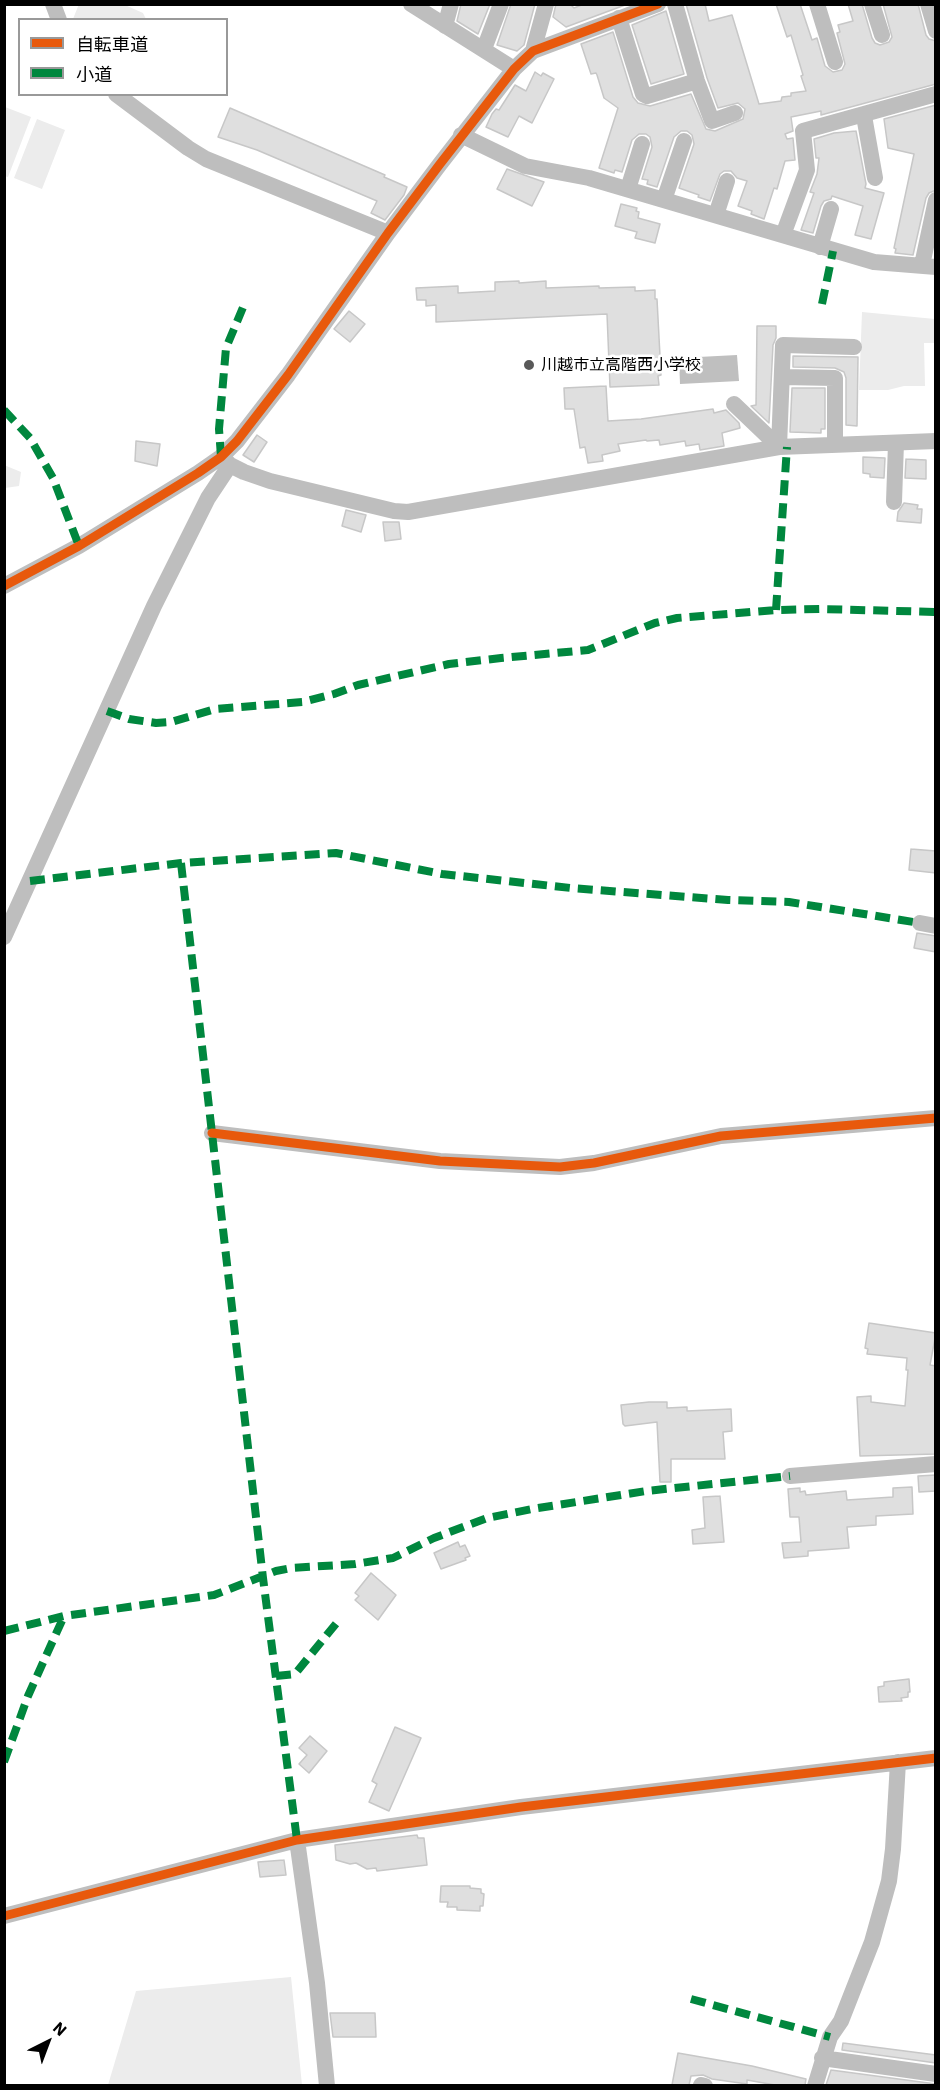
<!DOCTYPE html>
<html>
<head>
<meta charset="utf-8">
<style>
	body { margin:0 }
	#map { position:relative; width:940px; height:2090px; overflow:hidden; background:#fff; font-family:"IBM Plex Sans","Noto Sans JP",sans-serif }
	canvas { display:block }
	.frame { position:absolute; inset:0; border:6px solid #000; pointer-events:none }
	.legend { position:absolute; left:18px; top:18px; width:210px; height:78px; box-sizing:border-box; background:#fff; border:2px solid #999; margin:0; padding:8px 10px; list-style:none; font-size:18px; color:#000 }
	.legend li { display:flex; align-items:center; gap:12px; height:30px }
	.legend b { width:30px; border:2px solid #999 }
	.north { position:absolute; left:18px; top:2012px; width:60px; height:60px; -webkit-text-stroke:4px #fff; paint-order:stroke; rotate:42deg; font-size:16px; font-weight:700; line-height:24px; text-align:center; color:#000 }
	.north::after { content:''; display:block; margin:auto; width:21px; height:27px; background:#000; clip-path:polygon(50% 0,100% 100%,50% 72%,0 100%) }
</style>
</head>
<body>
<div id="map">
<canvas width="940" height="2090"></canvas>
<div class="frame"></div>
<ul class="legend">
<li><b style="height:8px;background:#e8590c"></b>自転車道</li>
<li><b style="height:8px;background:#00873e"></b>小道</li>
</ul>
<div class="north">N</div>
</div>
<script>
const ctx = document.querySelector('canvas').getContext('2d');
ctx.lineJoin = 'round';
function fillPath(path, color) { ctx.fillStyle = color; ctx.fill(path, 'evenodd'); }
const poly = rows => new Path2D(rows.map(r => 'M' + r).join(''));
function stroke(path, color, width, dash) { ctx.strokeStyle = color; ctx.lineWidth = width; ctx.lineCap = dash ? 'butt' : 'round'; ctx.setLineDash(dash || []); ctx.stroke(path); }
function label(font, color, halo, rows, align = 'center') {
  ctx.font = font + ' "IBM Plex Sans","Noto Sans JP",sans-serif'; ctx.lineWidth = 5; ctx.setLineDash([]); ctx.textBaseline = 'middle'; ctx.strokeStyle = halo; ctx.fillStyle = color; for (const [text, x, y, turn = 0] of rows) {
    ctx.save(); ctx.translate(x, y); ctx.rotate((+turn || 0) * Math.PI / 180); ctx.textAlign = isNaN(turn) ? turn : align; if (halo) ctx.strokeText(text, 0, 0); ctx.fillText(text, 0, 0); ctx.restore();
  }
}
fillPath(poly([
	[79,4,125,5,143,13,146,19,73,19],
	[5,107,31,117,8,177,4,176],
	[37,119,65,130,42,189,14,178],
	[862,312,935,319,935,343,924,343,925,386,904,386,888,390,859,390],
	[4,465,21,472,19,486,5,488],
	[291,1977,302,2085,108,2085,136,1991]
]), '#ececec');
fillPath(poly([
	[737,355,739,381,680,384,679,358]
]), '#bfbfbf');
const building = poly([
	[461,4,490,4,478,34,457,21,461,4],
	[511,4,535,4,524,45,517,51,497,45,511,4],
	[556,4,570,4,574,8,584,4,625,5,566,27,553,17,556,4],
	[686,4,705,4,709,21,732,15,759,104,781,101,782,97,791,96,791,93,806,91,801,76,803,75,791,35,787,37,776,4,800,4,812,40,817,38,825,66,833,72,842,70,845,64,837,33,840,32,838,25,853,21,848,4,862,4,872,38,875,43,880,45,889,42,892,37,883,4,918,4,926,35,929,39,936,41,936,84,821,115,821,111,791,117,793,131,785,134,787,139,793,138,795,160,785,161,777,189,774,188,764,219,751,214,752,211,738,206,747,181,737,178,731,171,724,171,720,174,710,201,698,197,699,195,679,188,694,144,692,135,687,131,681,131,674,137,657,187,647,184,648,180,642,179,652,147,650,137,646,134,639,134,632,140,622,172,615,170,614,173,599,168,618,108,604,98,597,75,596,73,591,74,581,44,613,32,633,97,638,103,650,106,691,94,706,129,715,131,743,119,745,109,738,103,718,108,707,78,686,4],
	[666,11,684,74,651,84,632,25,666,11],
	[535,72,541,76,543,73,554,79,532,123,519,116,508,137,486,127,492,114,496,109,499,110,515,85,526,91,535,72],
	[936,105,936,190,929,193,926,198,913,255,895,253,896,249,894,248,914,154,888,148,884,119,936,105],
	[230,108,385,175,384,177,407,187,404,195,385,220,371,213,377,201,257,150,218,137,230,108],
	[856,131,866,184,865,188,884,193,871,239,855,235,863,206,832,196,831,199,824,201,821,206,813,233,801,230,814,193,810,192,817,174,819,158,816,158,814,139,834,133,856,131],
	[507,169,544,182,532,206,497,189,507,169],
	[621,204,637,208,636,211,639,212,638,218,660,224,655,243,635,238,637,232,615,226,621,204],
	[519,281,519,283,546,281,546,288,599,286,599,288,635,287,635,291,655,290,655,299,657,299,661,375,658,376,659,385,610,387,607,314,436,322,436,305,426,306,426,300,417,300,416,288,458,286,458,293,495,291,495,282,519,281],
	[349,311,365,324,350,342,334,329,349,311],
	[757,326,776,326,776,338,773,345,769,423,751,406,756,405,757,326],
	[793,356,858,357,857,426,846,425,846,378,844,372,835,368,793,367,793,356],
	[606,386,608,421,641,419,713,409,714,413,726,410,739,423,740,428,722,433,724,446,700,450,699,444,686,446,685,441,660,445,659,440,647,441,646,440,618,444,620,451,602,455,603,461,588,463,585,447,580,448,574,409,565,409,564,388,606,386],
	[792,388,825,388,825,429,821,429,821,433,790,432,792,388],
	[257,435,267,442,254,462,243,455,257,435],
	[136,441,160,444,157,466,135,461,136,441],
	[863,457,885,458,884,478,870,477,870,474,863,473,863,457],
	[906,459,926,460,926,479,905,478,906,459],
	[904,503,918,505,917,509,922,509,921,523,897,521,898,512,904,503],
	[346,510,366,515,361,532,342,526,346,510],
	[383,522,399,522,401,539,385,541,383,522],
	[911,849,936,851,936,873,909,870,911,849],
	[917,933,936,936,936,952,914,948,917,933],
	[869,1323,936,1333,930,1365,936,1366,936,1454,860,1456,857,1397,871,1396,871,1402,905,1406,908,1370,906,1370,907,1358,867,1354,868,1349,865,1348,869,1323],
	[649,1402,667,1402,667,1408,687,1407,687,1411,731,1409,732,1431,723,1432,725,1459,671,1459,671,1482,660,1482,657,1422,625,1426,623,1424,621,1405,649,1402],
	[936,1475,936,1491,919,1492,918,1476,936,1475],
	[912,1487,913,1514,876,1516,876,1525,847,1527,849,1548,808,1551,808,1556,784,1558,782,1543,801,1542,799,1517,790,1517,788,1489,800,1488,800,1492,805,1491,806,1495,846,1491,847,1500,893,1497,893,1488,912,1487],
	[720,1496,724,1542,693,1544,692,1530,705,1528,703,1497,720,1496],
	[458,1542,460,1547,465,1545,470,1556,465,1558,466,1560,441,1569,434,1553,458,1542],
	[371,1573,396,1595,378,1620,355,1600,359,1596,355,1593,371,1573],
	[909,1679,910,1692,908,1692,908,1697,901,1698,902,1701,879,1702,878,1687,884,1686,884,1682,909,1679],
	[395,1727,421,1738,389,1811,369,1802,377,1784,372,1781,395,1727],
	[310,1736,327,1751,309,1773,299,1764,307,1755,299,1748,310,1736],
	[417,1835,418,1838,424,1838,427,1865,377,1871,376,1868,367,1869,356,1863,350,1864,336,1860,335,1845,417,1835],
	[284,1860,286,1875,260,1877,258,1862,284,1860],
	[441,1886,470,1886,470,1888,481,1889,481,1893,484,1894,483,1906,480,1906,480,1911,457,1910,457,1907,447,1907,448,1902,440,1902,441,1886],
	[330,2013,375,2013,376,2037,333,2037,330,2013],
	[843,2043,936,2055,936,2063,842,2050,843,2043],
	[678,2053,752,2066,806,2079,805,2085,775,2085,747,2080,747,2084,712,2079,703,2075,691,2076,689,2085,672,2085,678,2053],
	[831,2070,936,2084,936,2085,826,2085,831,2070]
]);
fillPath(building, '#dfdfdf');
stroke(building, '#c7c7c7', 1.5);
stroke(poly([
	[53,4,59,20],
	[411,4,514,69],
	[675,4,697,81,712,121,735,113],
	[817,4,835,62],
	[872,4,882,35],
	[928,4,936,31],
	[619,18,643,94,647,96,697,81],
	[445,26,451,4],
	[484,49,501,4],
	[533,51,546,4],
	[116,94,188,148,206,159,388,233],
	[864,116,875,178],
	[461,135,525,166,589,178,874,262,936,267],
	[628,189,642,144],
	[664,200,684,141],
	[716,215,727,181],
	[783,235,807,170,803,131,936,94],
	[820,247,831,209],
	[922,265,936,200],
	[782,377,835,378,835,444],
	[734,404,779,447],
	[779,447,783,345,854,347],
	[230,465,244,472,270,481,394,511,408,512,779,447,936,441],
	[894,502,896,443],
	[4,586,79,546,198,473,221,457,237,441,288,375,388,233,440,164,514,69,533,51,658,4],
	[920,923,936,926],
	[4,937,154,606,208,498,230,465,222,457],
	[212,1133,440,1161,560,1167,594,1163,721,1136,936,1118],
	[790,1476,936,1464],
	[297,1840,317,1983,327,2086],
	[4,1916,297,1840,521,1807,936,1758],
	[822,2058,936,2074],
	[701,2085,705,2086],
	[815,2086,830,2037,841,2021,872,1942,889,1881,893,1849,898,1762]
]), '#bebebe', 16);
stroke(poly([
	[822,304,833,251],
	[4,410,30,438,53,478,79,546],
	[221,457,219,429,226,348,244,305],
	[776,610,787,447],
	[107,711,129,719,156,723,171,722,215,709,303,702,334,694,358,685,449,664,501,658,588,650,655,623,677,618,776,610,821,609,936,612],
	[181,863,263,1578,297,1840],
	[30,881,181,863,336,853,442,874,571,888,728,900,789,902,920,923],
	[4,1631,64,1616,214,1595,276,1571,291,1568,355,1564,393,1558,434,1538,487,1518,532,1509,646,1491,790,1476],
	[276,1676,295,1674,339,1620],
	[4,1762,28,1696,64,1616],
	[691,1999,830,2037]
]), '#00873e', 8, [15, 8]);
stroke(poly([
	[4,586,79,546,198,473,221,457,237,441,288,375,388,233,440,164,514,69,533,51,658,4],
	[212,1133,440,1161,560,1167,594,1163,721,1136,936,1118],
	[4,1916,297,1840,521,1807,936,1758]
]), '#e8590c', 9);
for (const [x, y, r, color] of [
	[529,365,6,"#595959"]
]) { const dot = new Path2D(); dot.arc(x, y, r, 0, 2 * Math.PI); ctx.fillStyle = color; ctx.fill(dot); stroke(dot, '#fff', 2); }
label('16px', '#000', '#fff', [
	["川越市立高階西小学校",541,365]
], 'left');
</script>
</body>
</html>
